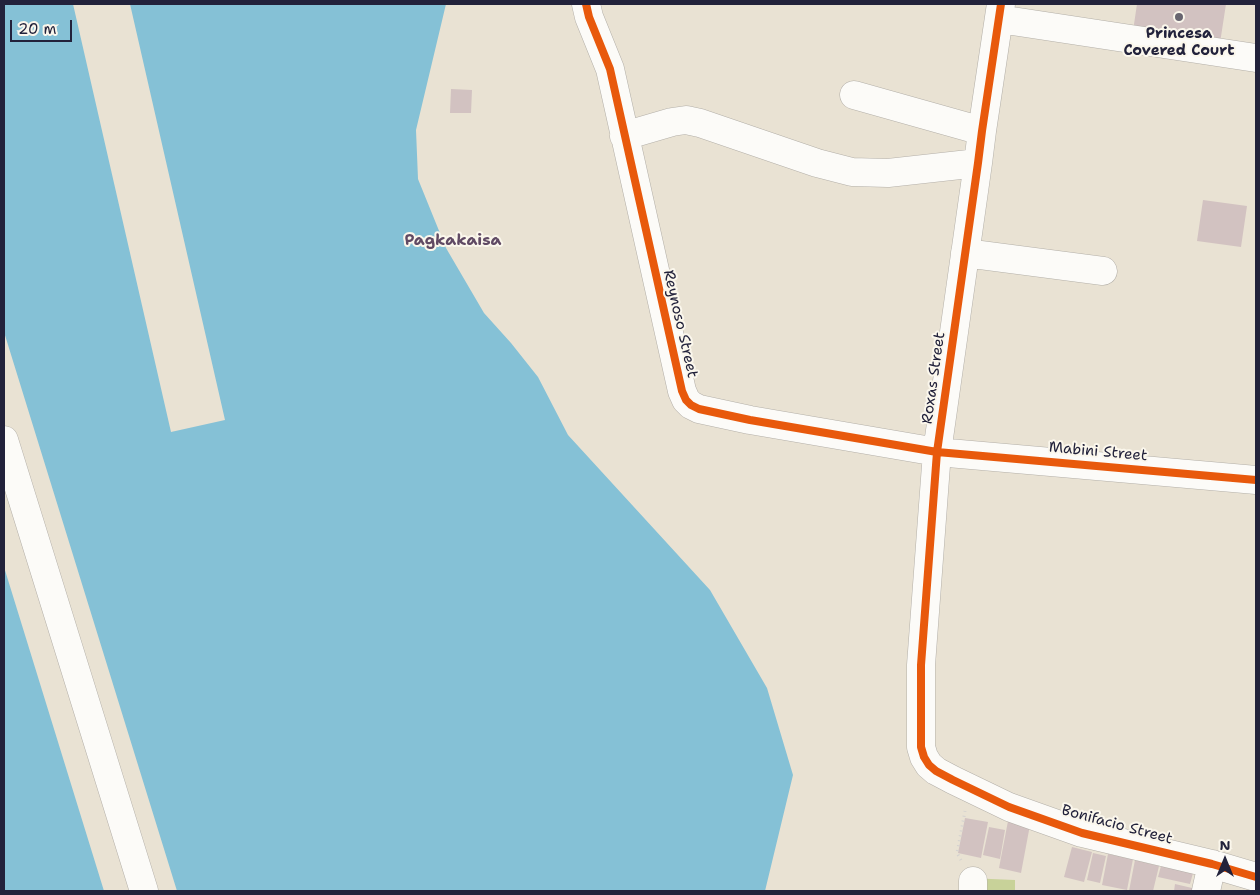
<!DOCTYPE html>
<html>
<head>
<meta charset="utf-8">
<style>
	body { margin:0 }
	#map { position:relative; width:1260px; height:895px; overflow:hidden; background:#e9e2d3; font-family:"Shantell Sans",sans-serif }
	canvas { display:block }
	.frame { position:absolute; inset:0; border:5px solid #22223b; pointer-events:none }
	.north { position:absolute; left:1200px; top:835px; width:50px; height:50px; -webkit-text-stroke:4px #fbf7ec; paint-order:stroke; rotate:0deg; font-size:14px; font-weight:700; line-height:20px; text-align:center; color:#22223b }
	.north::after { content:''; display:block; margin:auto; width:18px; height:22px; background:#22223b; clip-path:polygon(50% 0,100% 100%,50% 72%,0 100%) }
	.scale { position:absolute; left:10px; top:20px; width:62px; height:22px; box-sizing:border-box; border:2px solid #22223b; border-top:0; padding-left:6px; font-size:15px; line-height:18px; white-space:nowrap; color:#22223b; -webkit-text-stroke:4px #fbf7ec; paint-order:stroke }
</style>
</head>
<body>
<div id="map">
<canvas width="1260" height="895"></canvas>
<div class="frame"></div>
<div class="north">N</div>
<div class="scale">20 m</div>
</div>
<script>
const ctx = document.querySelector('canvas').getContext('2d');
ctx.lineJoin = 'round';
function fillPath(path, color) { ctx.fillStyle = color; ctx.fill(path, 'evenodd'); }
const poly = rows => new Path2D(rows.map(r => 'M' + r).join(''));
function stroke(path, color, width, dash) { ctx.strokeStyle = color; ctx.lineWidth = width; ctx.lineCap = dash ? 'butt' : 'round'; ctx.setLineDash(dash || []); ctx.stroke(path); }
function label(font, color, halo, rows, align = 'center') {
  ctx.font = font + ' "Shantell Sans",sans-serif'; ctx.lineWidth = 4; ctx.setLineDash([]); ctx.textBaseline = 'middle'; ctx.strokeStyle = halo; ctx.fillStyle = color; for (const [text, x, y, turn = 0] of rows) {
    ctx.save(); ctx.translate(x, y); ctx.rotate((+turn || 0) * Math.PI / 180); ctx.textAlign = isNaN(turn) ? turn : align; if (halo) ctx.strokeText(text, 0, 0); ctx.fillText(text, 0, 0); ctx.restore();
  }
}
fillPath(poly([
	[967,878,1015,880,1015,891,967,891]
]), '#c8d299');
fillPath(poly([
	[4,4,446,4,416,130,418,179,446,248,484,313,511,343,538,377,568,435,710,590,767,688,793,775,765,891,4,891]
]), '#85c1d6');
fillPath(poly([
	[73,4,130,4,225,420,171,432],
	[4,332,177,891,104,891,4,567]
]), '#e9e2d3');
fillPath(poly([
	[1137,4,1226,4,1220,43,1133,31],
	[451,89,472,90,471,113,450,113],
	[1203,200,1247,206,1241,247,1197,241],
	[965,818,988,822,981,858,958,853],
	[1008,821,1030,825,1021,873,999,868],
	[989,827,1005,830,1000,859,983,855],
	[1072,847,1092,852,1084,882,1064,877],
	[1093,853,1106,856,1100,883,1087,880],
	[1108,854,1133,859,1127,890,1102,885],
	[1135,860,1159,866,1153,891,1129,891],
	[1161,866,1193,873,1190,884,1158,877],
	[1175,884,1192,888,1192,891,1174,891]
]), '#d2c2c1');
const minor = poly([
	[586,4,589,17,610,69,682,391,686,400,691,405,699,409,750,420,937,452,1256,480],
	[1001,4,982,131,978,163,937,452,921,665,921,747,924,757,929,765,936,771,953,780,1009,807,1082,833,1212,864,1256,877],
	[999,19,1256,58],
	[854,95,982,131],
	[624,136,672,122,686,120,700,123,817,163,852,172,888,173,978,163],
	[965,253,1103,271],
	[4,440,144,891],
	[973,881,973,891],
	[1206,891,1212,864]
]);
stroke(minor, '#b3afa8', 29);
stroke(poly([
	[961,860,957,853,965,811]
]), '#d3d1cf', 3, [1, 4]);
stroke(minor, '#fcfbf8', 28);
stroke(poly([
	[586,4,589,17,610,69,682,391,686,400,691,405,699,409,750,420,937,452,1256,480],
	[1001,4,982,131,978,163,937,452,921,665,921,747,924,757,929,765,936,771,953,780,1009,807,1082,833,1212,864,1256,877]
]), '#e8590c', 8);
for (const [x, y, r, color] of [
	[1179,17,5,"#686570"]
]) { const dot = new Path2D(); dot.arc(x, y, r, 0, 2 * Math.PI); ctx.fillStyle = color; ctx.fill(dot); stroke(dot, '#fbf7ec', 2); }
label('bold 15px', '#22223b', '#fbf7ec', [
	["Princesa",1179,34],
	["Covered Court",1179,51]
]);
label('15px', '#22223b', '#fbf7ec', [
	["Reynoso Street",680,324,77],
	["Roxas Street",934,378,-82],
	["Mabini Street",1098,452,5],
	["Bonifacio Street",1117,825,15]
]);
label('bold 16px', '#604a64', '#fbf7ec', [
	["Pagkakaisa",453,241]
]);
</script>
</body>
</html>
